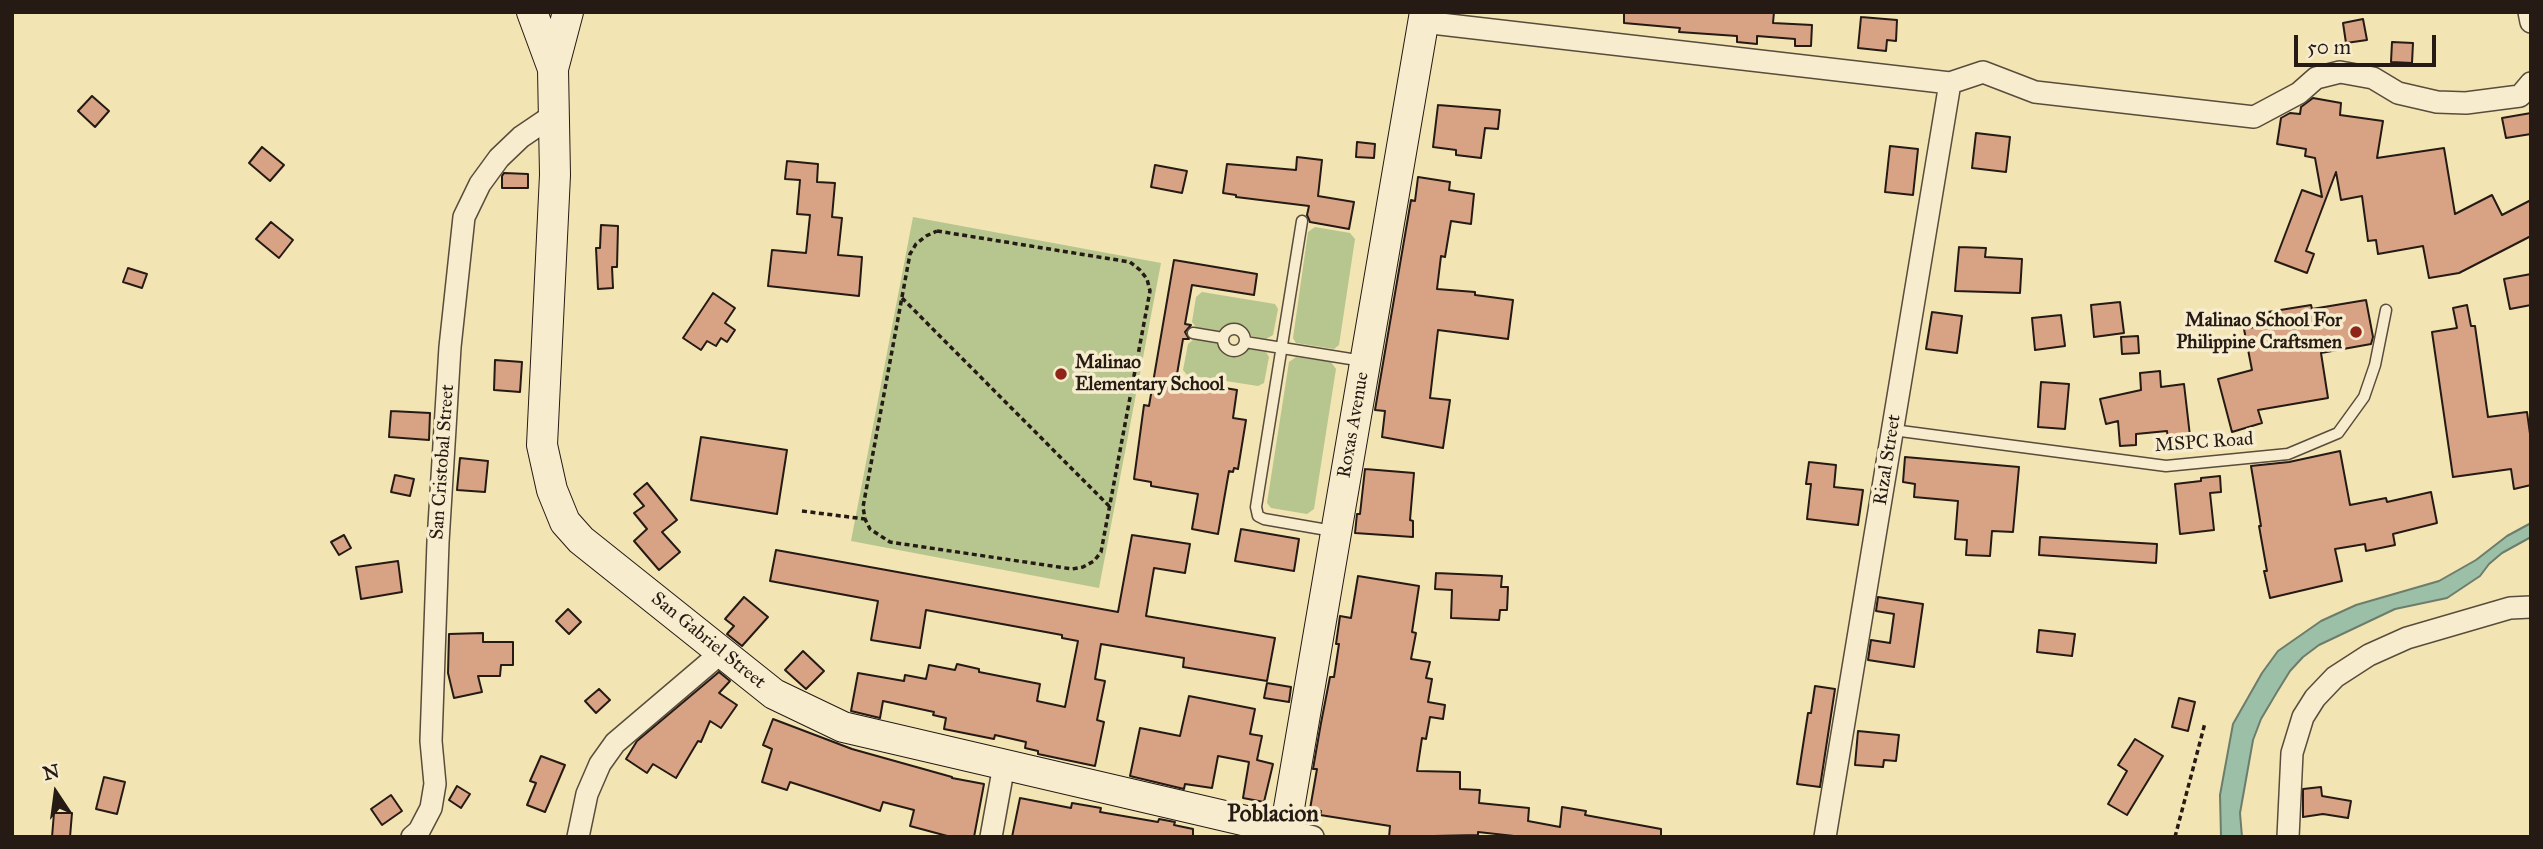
<!DOCTYPE html>
<html>
<head>
<meta charset="utf-8">
<style>
	body { margin:0 }
	#map { position:relative; width:2543px; height:849px; overflow:hidden; background:#f2e4b3; font-family:"IM FELL Great Primer",serif }
	canvas { display:block }
	.frame { position:absolute; inset:0; border:14px solid #251a14; pointer-events:none }
	.north { position:absolute; left:21px; top:758px; width:70px; height:70px; -webkit-text-stroke:5px #f7edce; paint-order:stroke; rotate:347deg; font-size:19px; font-weight:700; line-height:28px; text-align:center; color:#251a14 }
	.north::after { content:''; display:block; margin:auto; width:24px; height:32px; background:#251a14; clip-path:polygon(50% 0,100% 100%,50% 72%,0 100%) }
	.scale { position:absolute; left:2294px; top:35px; width:142px; height:32px; box-sizing:border-box; border:4px solid #251a14; border-top:0; padding-left:9px; font-size:21px; line-height:24px; white-space:nowrap; color:#251a14; -webkit-text-stroke:5px #f7edce; paint-order:stroke }
</style>
</head>
<body>
<div id="map">
<canvas width="2543" height="849"></canvas>
<div class="frame"></div>
<div class="north">N</div>
<div class="scale">50 m</div>
</div>
<script>
const ctx = document.querySelector('canvas').getContext('2d');
ctx.lineJoin = 'round';
function fillPath(path, color) { ctx.fillStyle = color; ctx.fill(path, 'evenodd'); }
const poly = rows => new Path2D(rows.map(r => 'M' + r).join(''));
function stroke(path, color, width, dash) { ctx.strokeStyle = color; ctx.lineWidth = width; ctx.lineCap = dash ? 'butt' : 'round'; ctx.setLineDash(dash || []); ctx.stroke(path); }
function label(font, color, halo, rows, align = 'center') {
  ctx.font = font + ' "IM FELL Great Primer",serif'; ctx.lineWidth = 7; ctx.setLineDash([]); ctx.textBaseline = 'middle'; ctx.strokeStyle = halo; ctx.fillStyle = color; for (const [text, x, y, turn = 0] of rows) {
    ctx.save(); ctx.translate(x, y); ctx.rotate((+turn || 0) * Math.PI / 180); ctx.textAlign = isNaN(turn) ? turn : align; if (halo) ctx.strokeText(text, 0, 0); ctx.fillText(text, 0, 0); ctx.restore();
  }
}
fillPath(poly([
	[913,217,1161,263,1099,588,851,541],
	[1315,227,1350,233,1355,239,1339,345,1334,349,1296,343,1293,338,1308,232],
	[1202,292,1275,304,1278,309,1273,335,1266,339,1251,336,1245,327,1237,323,1228,324,1219,331,1196,327,1192,322,1196,297],
	[1194,339,1217,343,1221,352,1232,357,1241,356,1249,349,1266,352,1269,357,1264,383,1258,386,1187,375,1183,370,1188,344],
	[1296,357,1331,362,1336,369,1314,509,1307,514,1271,508,1267,503,1289,362]
]), '#b7c58f');
const water = poly([
	[2531,523,2531,537,2502,553,2489,564,2480,576,2447,598,2395,609,2319,645,2303,657,2290,671,2277,692,2261,719,2253,740,2240,813,2242,837,2221,837,2220,795,2233,724,2262,673,2278,651,2321,621,2356,605,2439,581,2476,560,2507,536,2531,523]
]);
fillPath(water, '#9cbfa7');
stroke(water, '#6c7d6c', 2);
const building = poly([
	[1624,12,1774,12,1773,23,1812,25,1811,46,1795,46,1795,39,1757,36,1757,44,1737,42,1737,36,1679,32,1680,28,1624,23,1624,12],
	[1861,17,1897,20,1896,41,1887,40,1886,51,1858,48,1861,17],
	[2363,19,2367,40,2346,43,2343,23,2363,19],
	[2392,42,2413,43,2412,63,2391,62,2392,42],
	[92,96,109,111,95,127,78,111,92,96],
	[2313,98,2341,103,2340,115,2383,121,2377,158,2444,148,2455,214,2492,195,2502,215,2531,200,2531,236,2459,273,2429,278,2423,246,2378,254,2376,240,2368,241,2362,196,2341,200,2336,172,2306,251,2314,254,2307,273,2275,261,2302,190,2322,197,2315,158,2305,156,2306,149,2277,144,2281,118,2290,113,2300,114,2301,107,2313,98],
	[1438,105,1500,110,1498,129,1485,128,1481,158,1456,155,1456,150,1433,147,1438,105],
	[2531,113,2531,134,2506,138,2502,118,2531,113],
	[1976,133,2010,137,2006,172,1972,168,1976,133],
	[1357,142,1375,144,1374,158,1356,157,1357,142],
	[1890,146,1918,149,1913,195,1885,192,1890,146],
	[262,147,284,165,270,181,249,163,262,147],
	[1297,157,1322,160,1318,196,1354,202,1349,229,1310,222,1307,215,1309,206,1236,197,1236,195,1223,193,1227,164,1296,170,1297,157],
	[787,161,818,164,817,182,835,183,832,217,842,218,838,255,862,257,859,296,768,286,772,250,806,253,810,215,797,214,800,180,785,179,787,161],
	[1155,165,1187,171,1182,193,1151,187,1155,165],
	[504,173,528,174,528,188,502,188,502,176,504,173],
	[1418,177,1450,182,1449,190,1474,194,1471,224,1451,221,1445,257,1441,256,1437,289,1475,292,1475,295,1513,300,1508,339,1438,330,1430,398,1450,400,1443,448,1382,437,1385,411,1375,410,1411,200,1415,201,1418,177],
	[271,222,293,240,279,258,256,239,271,222],
	[601,225,618,226,617,267,612,267,613,288,598,289,596,248,600,248,601,225],
	[1959,247,1986,248,1985,257,2022,259,2020,293,1955,291,1959,247],
	[1174,260,1257,274,1254,295,1192,285,1185,324,1191,325,1185,332,1189,339,1183,339,1176,380,1237,390,1233,418,1246,420,1238,469,1234,468,1233,472,1229,471,1218,534,1192,529,1198,494,1151,486,1151,482,1134,479,1144,405,1149,406,1174,260],
	[128,268,147,274,142,288,123,282,128,268],
	[2531,274,2531,305,2510,309,2504,279,2531,274],
	[713,293,735,308,725,323,735,330,727,342,721,338,716,346,707,341,701,350,683,338,713,293],
	[2366,300,2373,337,2371,344,2321,353,2328,398,2258,410,2262,423,2232,432,2218,379,2252,370,2244,329,2264,325,2262,313,2311,305,2312,309,2366,300],
	[2120,302,2124,333,2094,337,2091,305,2120,302],
	[2467,305,2471,326,2475,326,2488,417,2527,412,2531,441,2531,485,2514,489,2511,469,2453,477,2432,332,2457,328,2453,308,2467,305],
	[1932,312,1962,316,1957,353,1926,349,1932,312],
	[2061,315,2065,346,2035,350,2032,318,2061,315],
	[2138,336,2139,353,2122,354,2121,337,2138,336],
	[495,360,522,362,520,392,494,390,495,360],
	[2160,371,2161,387,2184,384,2190,436,2168,439,2167,431,2136,434,2136,445,2120,446,2118,421,2106,424,2100,399,2141,390,2140,373,2160,371],
	[2041,382,2069,384,2065,429,2038,427,2041,382],
	[391,411,430,413,429,440,389,437,391,411],
	[701,437,787,450,777,514,691,500,701,437],
	[2340,451,2350,505,2386,498,2387,502,2431,492,2437,523,2393,534,2395,545,2366,551,2365,544,2335,549,2342,581,2270,598,2264,571,2267,571,2259,526,2261,526,2251,466,2289,462,2340,451],
	[1905,457,2019,467,2013,532,1992,531,1990,556,1966,555,1967,540,1955,539,1958,501,1914,497,1915,484,1903,482,1905,457],
	[460,458,488,461,485,492,457,490,460,458],
	[1809,462,1836,465,1834,487,1863,490,1858,525,1807,519,1811,484,1806,484,1809,462],
	[1365,469,1414,473,1410,520,1413,521,1413,537,1355,533,1357,514,1360,514,1365,469],
	[395,475,414,479,410,496,391,492,395,475],
	[2220,476,2221,492,2210,493,2214,530,2180,534,2175,484,2201,481,2201,478,2220,476],
	[647,483,677,520,662,532,680,552,659,570,634,541,647,529,634,513,644,506,634,494,647,483],
	[1241,529,1299,539,1294,571,1235,561,1241,529],
	[344,535,351,548,339,555,331,542,344,535],
	[1132,535,1190,544,1185,573,1154,568,1146,616,1275,638,1267,681,1183,667,1184,658,1101,644,1095,679,1105,681,1097,720,1104,722,1095,766,1038,754,1038,751,1025,748,1026,742,995,735,994,739,944,729,946,718,933,715,934,712,883,701,880,718,851,711,858,673,904,681,905,675,926,679,929,665,955,670,957,664,979,669,979,672,1040,684,1037,701,1065,707,1078,641,1062,638,1062,635,926,610,920,648,871,640,878,601,770,581,776,550,1118,612,1132,535],
	[2040,537,2157,544,2156,563,2039,555,2040,537],
	[398,561,402,592,361,599,356,567,398,561],
	[1436,573,1502,576,1501,587,1508,587,1507,610,1500,610,1499,620,1451,618,1452,590,1435,589,1436,573],
	[1358,576,1419,586,1412,632,1416,633,1411,659,1430,662,1426,678,1432,679,1428,702,1445,705,1443,719,1430,717,1426,739,1422,738,1417,771,1460,772,1460,789,1480,790,1479,803,1529,808,1528,821,1560,827,1562,807,1586,811,1585,815,1661,829,1661,837,1523,837,1478,832,1478,835,1389,837,1390,826,1320,815,1321,811,1310,809,1317,769,1313,769,1321,723,1330,677,1334,677,1339,644,1336,644,1340,616,1351,618,1358,576],
	[744,597,768,617,742,646,727,634,734,626,725,619,744,597],
	[1878,597,1923,604,1914,667,1868,660,1871,640,1890,643,1894,614,1876,611,1878,597],
	[568,609,581,622,569,634,556,621,568,609],
	[2039,630,2075,634,2072,656,2037,652,2039,630],
	[483,633,483,642,513,642,513,665,501,665,500,676,478,676,482,692,454,698,448,673,449,634,483,633],
	[803,651,824,671,806,689,785,670,803,651],
	[719,672,730,681,719,693,737,705,721,728,710,721,701,742,698,741,676,778,653,764,647,773,626,759,637,741,719,672],
	[1267,683,1291,687,1289,702,1264,698,1267,683],
	[1815,686,1835,689,1820,787,1797,784,1808,713,1811,713,1815,686],
	[599,689,610,700,596,713,585,701,599,689],
	[1189,696,1255,709,1250,734,1262,736,1257,760,1273,764,1264,802,1243,798,1249,762,1218,756,1212,788,1185,784,1184,789,1130,776,1140,728,1180,736,1189,696],
	[2179,698,2195,702,2188,731,2172,727,2179,698],
	[773,719,852,749,952,777,952,778,984,784,974,837,951,837,910,826,914,810,883,802,880,811,790,782,787,790,762,782,772,749,763,745,773,719],
	[1858,731,1899,735,1896,761,1884,760,1883,767,1855,765,1858,731],
	[2135,739,2163,756,2127,815,2108,804,2127,771,2118,765,2135,739],
	[541,756,565,765,545,812,527,805,536,783,530,781,541,756],
	[104,777,125,782,117,814,96,809,104,777],
	[457,786,470,794,461,808,449,800,457,786],
	[2321,787,2322,796,2351,801,2348,818,2323,814,2303,817,2303,789,2321,787],
	[391,795,402,811,382,825,371,809,391,795],
	[1020,798,1071,808,1072,803,1101,808,1100,812,1158,822,1159,819,1175,822,1174,825,1193,829,1193,837,1012,837,1020,798],
	[54,813,72,813,70,837,52,837,54,813]
]);
fillPath(building, '#d8a385');
stroke(building, '#251a14', 2);
const lane = poly([
	[1302,221,1256,507,1258,516,1264,519,1333,531],
	'1223 340a11 11 0 1 1 22 0a11 11 0 1 1-22 0Z',
	[1193,333,1223,338],
	[1245,342,1363,361],
	[1893,430,2166,466,2288,454,2338,433,2364,397,2375,365,2386,310]
]);
const street = poly([
	[2529,12,2531,22],
	[1423,22,1950,83,1983,72,2035,92,2254,117,2299,93,2316,78,2340,72,2373,78,2398,93,2437,102,2466,103,2520,96,2531,83],
	[1285,830,1313,837],
	[412,837,419,831,431,808,435,784,431,741,438,542,450,347,464,217,480,184,499,158,521,137,552,116],
	[578,837,587,794,600,764,615,743,722,652],
	[991,837,1004,765],
	[1825,837,1950,83],
	[2288,837,2292,753,2303,717,2315,698,2335,677,2369,655,2407,638,2510,608,2531,607]
]);
const secondary = poly([
	[532,12,553,69],
	[568,12,553,69,555,175,542,445,552,490,565,522,581,540,774,694,843,727,1285,830],
	[1284,837,1425,12]
]);
stroke(lane, '#584c3c', 13);
stroke(street, '#584c3c', 24);
stroke(secondary, '#251a14', 32);
stroke(poly([
	[937,231,1130,262,1140,270,1147,279,1150,291,1101,552,1094,561,1083,567,1072,569,890,542,870,529,865,519,863,507,910,254,916,244,926,236,937,231],
	[902,298,1110,507],
	[802,511,865,519],
	[2175,837,2205,723]
]), '#251a14', 3.5, [5, 3.5]);
stroke(lane, '#f7edce', 10);
stroke(street, '#f7edce', 21);
stroke(secondary, '#f7edce', 30);
for (const [x, y, r, color] of [
	[2356,332,7,"#8f2418"],
	[1061,374,7,"#8f2418"]
]) { const dot = new Path2D(); dot.arc(x, y, r, 0, 2 * Math.PI); ctx.fillStyle = color; ctx.fill(dot); stroke(dot, '#f7edce', 2.5); }
label('bold 19px', '#251a14', '#f7edce', [
	["Malinao School For",2342,321],
	["Philippine Craftsmen",2342,343],
	["Malinao",1075,363,"left"],
	["Elementary School",1075,385,"left"]
], 'right');
label('19px', '#251a14', '#f7edce', [
	["Roxas Avenue",1354,425,-80],
	["MSPC Road",2204,443,-4],
	["Rizal Street",1888,460,-81],
	["San Cristobal Street",443,462,-86],
	["San Gabriel Street",708,641,39]
]);
label('bold 23px', '#251a14', '#f7edce', [
	["Poblacion",1273,815]
]);
</script>
</body>
</html>
